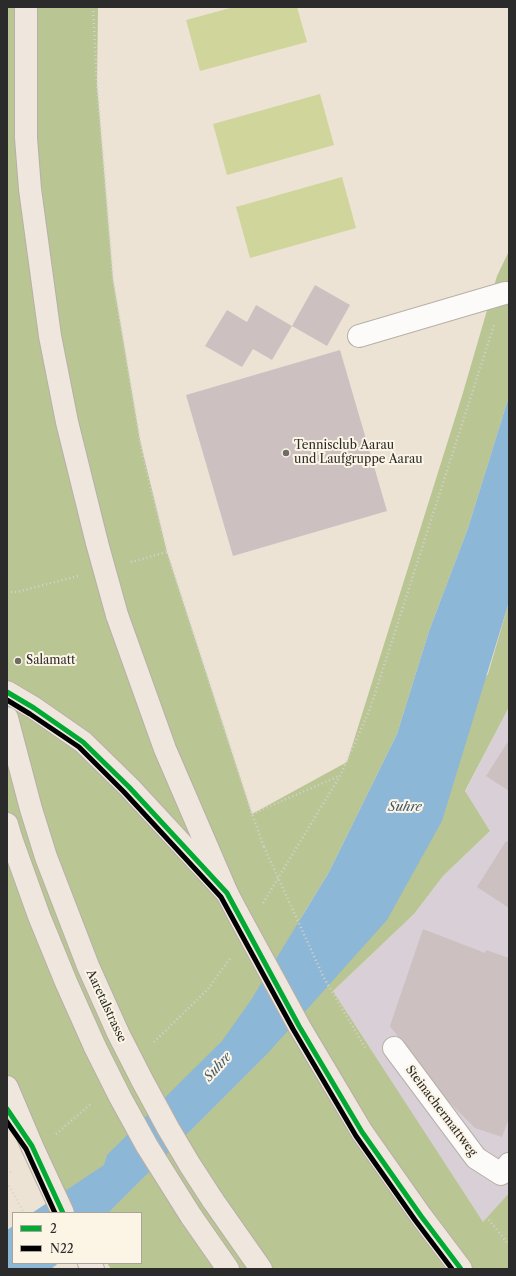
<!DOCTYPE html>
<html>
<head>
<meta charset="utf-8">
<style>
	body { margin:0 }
	#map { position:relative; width:516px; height:1276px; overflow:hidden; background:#ece3d5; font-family:"Libre Caslon Text",serif }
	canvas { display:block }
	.frame { position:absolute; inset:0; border:8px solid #2b2b2b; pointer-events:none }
	.legend { position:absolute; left:12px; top:1212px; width:130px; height:52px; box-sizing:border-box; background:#fcf5e5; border:1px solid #a8a49b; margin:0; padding:5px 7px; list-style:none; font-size:12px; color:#2b2b2b }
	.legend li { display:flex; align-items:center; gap:8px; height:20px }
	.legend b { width:20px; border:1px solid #a8a49b }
</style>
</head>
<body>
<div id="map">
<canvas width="516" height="1276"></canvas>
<div class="frame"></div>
<ul class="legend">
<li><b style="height:5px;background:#0a3"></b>2</li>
<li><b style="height:5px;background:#000"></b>N22</li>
</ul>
</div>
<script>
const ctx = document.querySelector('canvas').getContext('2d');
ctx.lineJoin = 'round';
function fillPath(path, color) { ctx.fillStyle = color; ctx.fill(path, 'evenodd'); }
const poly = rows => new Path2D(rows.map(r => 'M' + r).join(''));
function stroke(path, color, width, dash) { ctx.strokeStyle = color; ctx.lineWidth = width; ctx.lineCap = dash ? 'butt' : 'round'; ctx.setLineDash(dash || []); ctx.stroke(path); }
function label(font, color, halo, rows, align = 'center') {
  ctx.font = font + ' "Libre Caslon Text",serif'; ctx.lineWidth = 4; ctx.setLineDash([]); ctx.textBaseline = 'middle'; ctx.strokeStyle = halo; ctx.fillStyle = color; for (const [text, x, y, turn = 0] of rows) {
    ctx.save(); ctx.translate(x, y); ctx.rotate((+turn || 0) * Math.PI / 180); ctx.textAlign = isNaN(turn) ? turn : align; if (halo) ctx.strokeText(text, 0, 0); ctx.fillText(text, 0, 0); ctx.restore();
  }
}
fillPath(poly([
	[509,707,509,1193,483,1223,333,991,414,914,443,876,490,831,465,792]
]), '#d8cfd7');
fillPath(poly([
	[234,7,297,7,307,42,200,71,186,20],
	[320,94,334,145,227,175,213,124],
	[342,177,356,228,250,258,236,207]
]), '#d0d59b');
fillPath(poly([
	[7,7,98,7,97,84,113,279,140,440,167,552,252,814,347,762,462,396,497,276,509,251,509,396,468,528,429,631,397,734,329,872,299,921,488,674,509,602,509,707,465,791,490,831,443,876,414,914,333,991,483,1222,509,1193,509,1269,111,1269,107,1263,141,1263,141,1213,75,1213,7,1087]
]), '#bac594');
fillPath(poly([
	[509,396,509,602,442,821,387,920,268,1053,108,1213,32,1213,104,1165,107,1155,222,1041,251,1000,329,872,397,734,429,631,468,528],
	[13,1226,13,1263,58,1263,52,1269,7,1269,7,1230]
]), '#8db7d6');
fillPath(poly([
	[315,285,350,305,327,346,292,326,272,360,253,349,242,367,205,346,227,310,247,322,256,305,292,326],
	[340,350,387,511,233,556,186,395],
	[509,740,509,791,486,776],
	[506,841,509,843,509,908,477,887],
	[423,929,485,953,486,950,509,958,509,1118,502,1137,475,1128,440,1093,390,1026]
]), '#cdc0c1');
const minor = poly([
	[359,336,505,293],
	[394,1048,476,1158,501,1174,509,1164]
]);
const major = poly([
	[7,692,34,708,83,742,129,787,227,893,238,914],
	[11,838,39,916,66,982,95,1047],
	[362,1132,421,1216,461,1269],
	[191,1216,228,1269],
	[89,1263,93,1269]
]);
const highway = poly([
	[26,7,26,138,30,189,50,336,67,422,97,543],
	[117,615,165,749,227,893],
	[7,718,31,809,46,857,88,966,118,1033],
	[7,824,11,838],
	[7,1087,32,1146],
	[212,1199,261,1269]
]);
stroke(minor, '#b6b0a7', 24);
stroke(major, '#b6b0a7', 24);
stroke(highway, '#b6b0a7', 24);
stroke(poly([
	[93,7,97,84,113,279,142,452,167,552,252,814,264,847],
	[131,562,167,552],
	[7,592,17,592,78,576],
	[252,814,339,776],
	[263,903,340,776,370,709,494,325],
	[324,978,366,1049],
	[154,1042,208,989,231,957],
	[56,1134,92,1103],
	[7,1175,13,1170],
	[7,1182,24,1213],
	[459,1182,509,1245],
	[51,1263,55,1269]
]), '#d4d2cf', 2.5, [1, 3]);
stroke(minor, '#fcfbf9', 22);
stroke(major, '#efe6de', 22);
stroke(highway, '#efe6de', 22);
const majorBridge = poly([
	[238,914,299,1026,362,1132],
	[95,1047,120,1097,147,1146,191,1216],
	[32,1146,63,1213]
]);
const highwayBridge = poly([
	[97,543,117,615],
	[118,1033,142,1080,168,1128,190,1165,212,1199]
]);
stroke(majorBridge, '#b6b0a7', 24, []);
stroke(highwayBridge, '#b6b0a7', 24, []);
stroke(poly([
	[264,847,324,978]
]), '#d4d2cf', 2.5, [1, 3]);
stroke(majorBridge, '#efe6de', 22);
stroke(highwayBridge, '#efe6de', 22);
stroke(poly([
	[7,692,34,708,83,742,129,787,227,893,299,1026,362,1132,421,1216,461,1269],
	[7,1109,32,1146,63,1213]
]), '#0a3', 5);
stroke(poly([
	[7,700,30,714,79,747,124,792,221,897,293,1029,356,1136,415,1220,452,1269],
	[7,1122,26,1149,55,1213]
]), '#000', 5);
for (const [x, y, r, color] of [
	[286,453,4,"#6f6b66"],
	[18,661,4,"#6f6b66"]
]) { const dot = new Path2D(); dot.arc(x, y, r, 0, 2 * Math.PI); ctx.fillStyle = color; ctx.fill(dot); stroke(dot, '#fcf5e5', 1.5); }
label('12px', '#2b2b2b', '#fcf5e5', [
	["Tennisclub Aarau",294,446],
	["und Laufgruppe Aarau",294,460],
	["Salamatt",26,661]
], 'left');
label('12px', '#2b2b2b', '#fcf5e5', [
	["Aaretalstrasse",106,1006,65],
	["Steinachermattweg",441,1111,53]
]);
label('italic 13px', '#425b70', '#fcf5e5', [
	["Suhre",405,807],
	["Suhre",218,1067,-48]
]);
</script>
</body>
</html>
